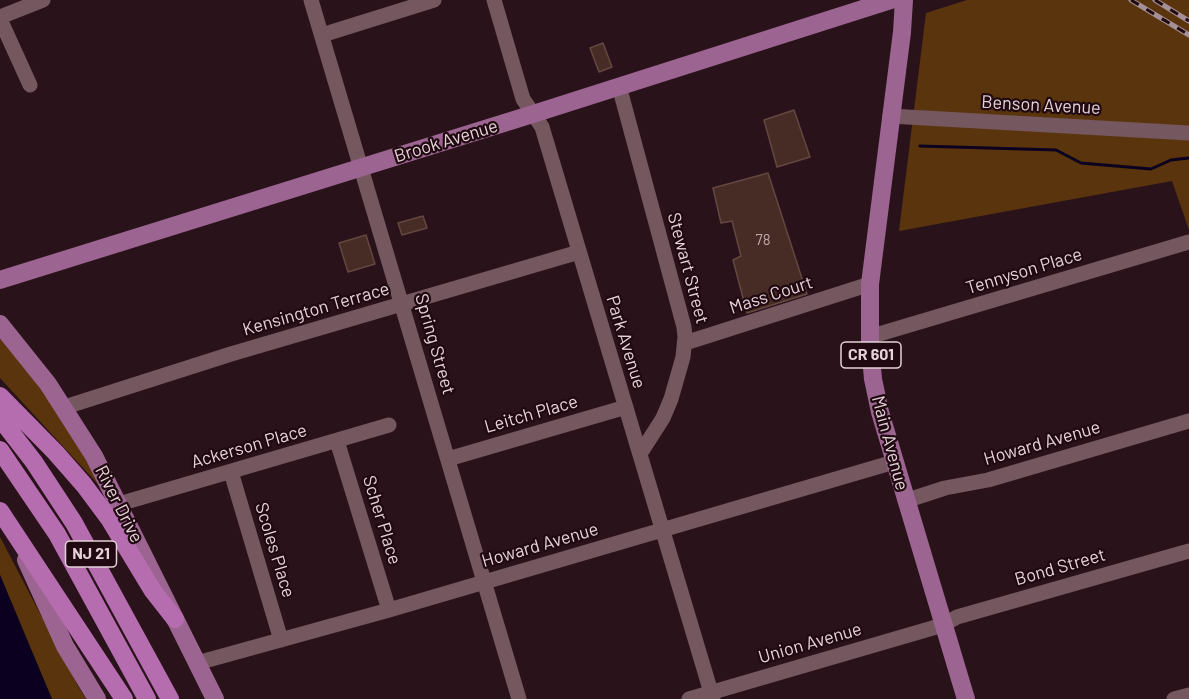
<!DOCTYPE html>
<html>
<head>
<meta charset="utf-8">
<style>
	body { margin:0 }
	canvas { display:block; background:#2a121a }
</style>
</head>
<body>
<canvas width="1189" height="699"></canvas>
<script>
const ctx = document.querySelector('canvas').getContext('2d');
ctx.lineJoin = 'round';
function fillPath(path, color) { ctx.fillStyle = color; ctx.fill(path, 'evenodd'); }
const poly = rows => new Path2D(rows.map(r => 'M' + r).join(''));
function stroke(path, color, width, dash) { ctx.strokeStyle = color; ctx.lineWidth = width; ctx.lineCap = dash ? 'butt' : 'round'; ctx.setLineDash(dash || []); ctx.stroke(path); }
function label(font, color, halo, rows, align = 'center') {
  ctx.font = font + ' Barlow,sans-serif'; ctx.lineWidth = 4.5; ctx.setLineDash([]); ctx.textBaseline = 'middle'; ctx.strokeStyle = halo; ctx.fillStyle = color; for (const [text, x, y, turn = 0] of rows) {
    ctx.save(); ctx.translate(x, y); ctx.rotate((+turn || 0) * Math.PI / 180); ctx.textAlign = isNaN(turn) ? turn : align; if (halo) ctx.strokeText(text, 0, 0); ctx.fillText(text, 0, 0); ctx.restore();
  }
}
fillPath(poly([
	[967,0,1189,0,1189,230,1172,181,899,231,926,13],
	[0,336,24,362,96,470,107,494,0,378],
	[0,537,78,686,86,699,52,699,0,575]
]), '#59340d');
fillPath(poly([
	[0,575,46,685,52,699,0,699]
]), '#0b001f');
stroke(poly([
	[920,146,1056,150,1081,163,1151,169,1171,160,1189,158]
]), '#0b001f', 3);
const building = poly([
	[603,43,612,67,599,72,590,48,603,43],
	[794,110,810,157,777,167,764,120,794,110],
	[768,173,807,294,747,313,733,260,741,256,732,221,721,223,713,188,768,173],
	[423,216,427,228,402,235,398,223,423,216],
	[366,235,375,264,348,272,339,243,366,235]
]);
fillPath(building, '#472c26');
stroke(building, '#644740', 1.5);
stroke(poly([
	[311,0,519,699],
	[494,0,523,99,542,127,713,699],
	[0,17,43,0],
	[0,19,30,85],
	[322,35,434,0],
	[619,86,684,327,685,337,683,357,671,399,663,418,640,454],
	[890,116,1189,133],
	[869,337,1189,242],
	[685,343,870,284],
	[65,407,231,354,579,252],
	[337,441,389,610],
	[448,459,626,407],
	[231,472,281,640],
	[905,501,945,488,988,480,1189,421],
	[119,504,389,425],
	[197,663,389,610,894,462],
	[689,699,943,625,957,617,1189,551],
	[1174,699,1189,695]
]), '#75575f', 15);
stroke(poly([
	[904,0,902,32,870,284,870,345,873,379,880,412,966,699],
	[0,280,533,114,891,0],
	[0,324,48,384,94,456,215,699],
	[26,560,65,646,97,699]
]), '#9c6490', 18);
stroke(poly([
	[0,396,56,453,84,485,110,520,153,591,175,619],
	[0,418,34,462,74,523,170,699],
	[0,450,57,534,147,699],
	[0,511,124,699]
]), '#b66db0', 18);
const rail = poly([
	[1131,0,1189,35],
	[1155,0,1189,21]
]);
stroke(rail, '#a49096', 5);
stroke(rail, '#200911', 3, [9]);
label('15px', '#bda8ab', null, [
	["78",763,240]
]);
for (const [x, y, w] of [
	[871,355,60],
	[91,554,51]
]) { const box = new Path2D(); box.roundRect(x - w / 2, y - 13, w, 26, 4.5); ctx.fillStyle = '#200911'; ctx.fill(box); stroke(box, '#e4d2d7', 1.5); }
label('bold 16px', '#e4d2d7', null, [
	["CR 601",871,355],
	["NJ 21",91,554]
]);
label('18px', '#e4d2d7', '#200911', [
	["Benson Avenue",1041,105,3],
	["Brook Avenue",446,141,-17],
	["Stewart Street",688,268,75],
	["Tennyson Place",1024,271,-17],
	["Mass Court",771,295,-18],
	["Kensington Terrace",316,309,-16],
	["Park Avenue",626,342,73],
	["Spring Street",435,344,74],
	["Leitch Place",531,414,-16],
	["Main Avenue",890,443,75],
	["Howard Avenue",1042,443,-16],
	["Ackerson Place",249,446,-16],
	["River Drive",119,504,63],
	["Scher Place",382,520,73],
	["Howard Avenue",540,545,-16],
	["Scoles Place",275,550,73],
	["Bond Street",1060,567,-16],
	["Union Avenue",810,643,-16]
]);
</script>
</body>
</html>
